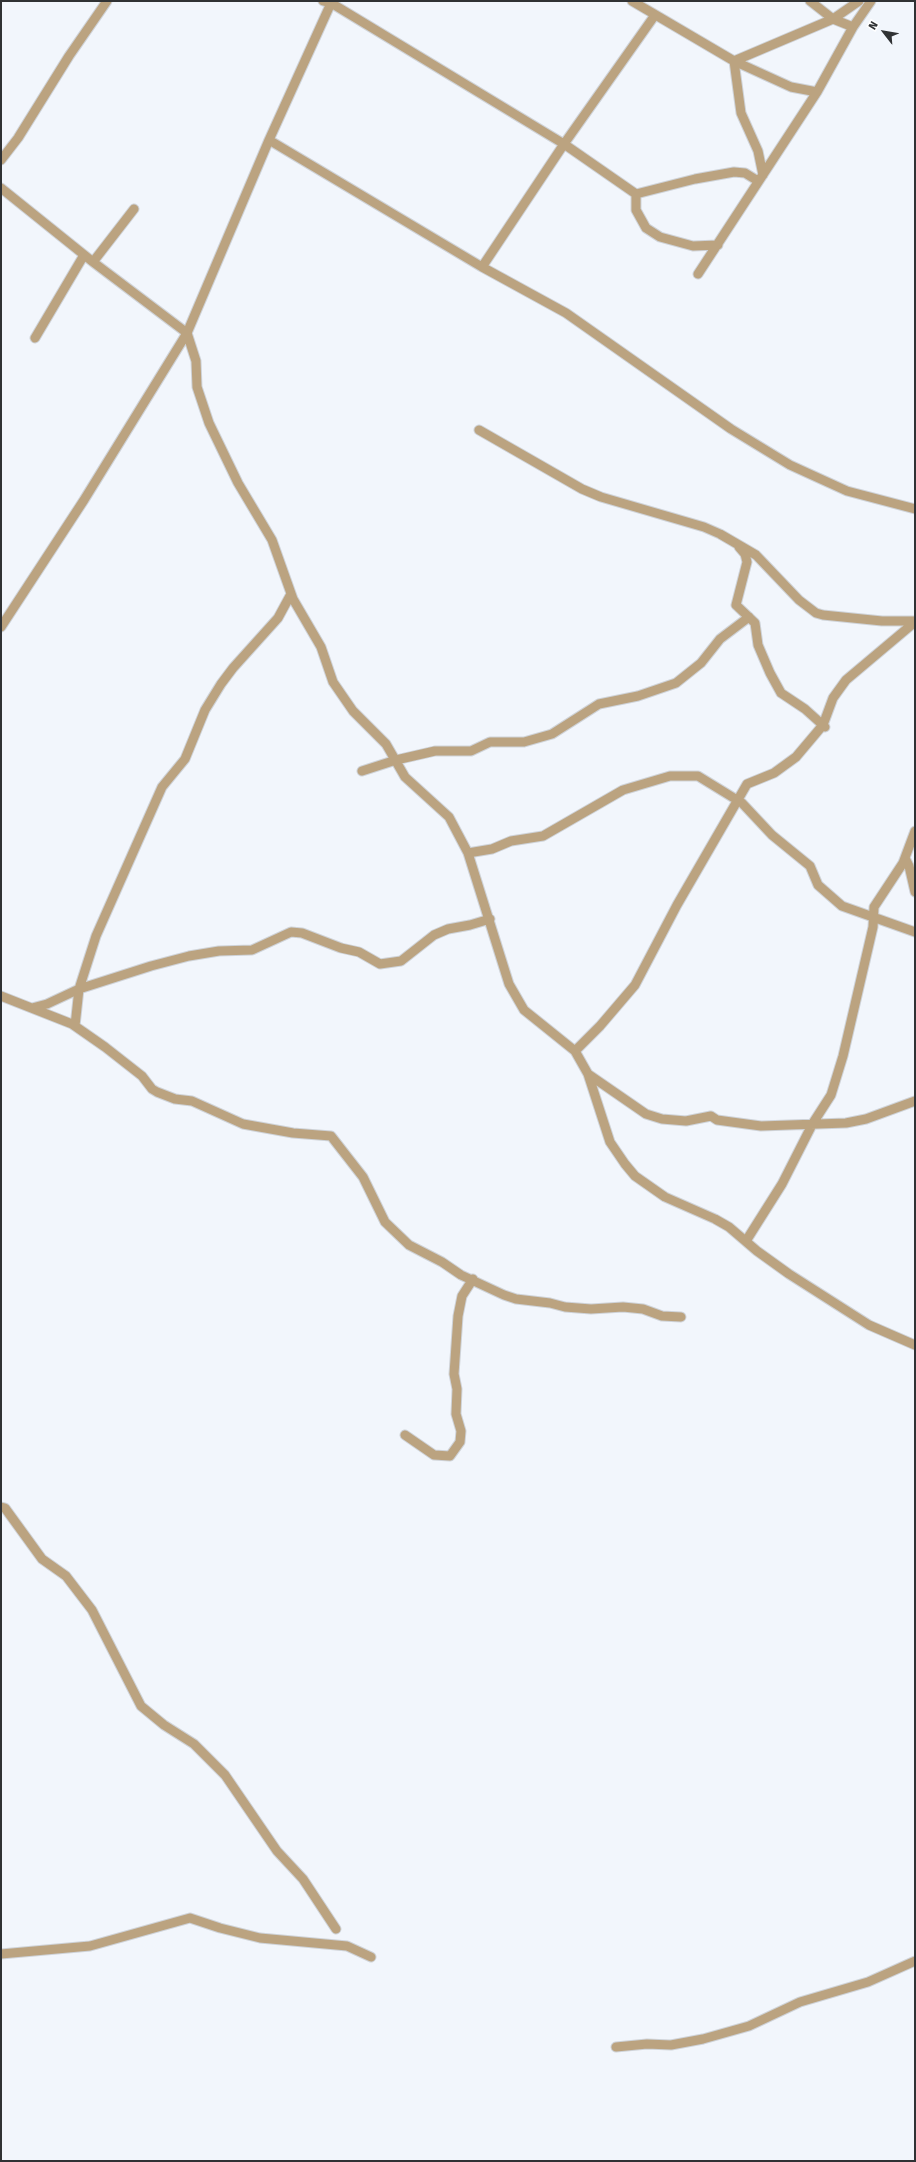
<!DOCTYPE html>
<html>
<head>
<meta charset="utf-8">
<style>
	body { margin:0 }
	#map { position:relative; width:916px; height:2162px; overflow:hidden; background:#f2f6fc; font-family:"Fira Sans",sans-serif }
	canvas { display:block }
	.frame { position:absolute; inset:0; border:2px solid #303234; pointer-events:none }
	.north { position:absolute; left:864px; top:12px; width:40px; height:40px; -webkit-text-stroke:3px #fff; paint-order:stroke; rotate:301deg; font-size:11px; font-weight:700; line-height:16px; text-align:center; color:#303234 }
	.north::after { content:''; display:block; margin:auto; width:14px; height:18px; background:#303234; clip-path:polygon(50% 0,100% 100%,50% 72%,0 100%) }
</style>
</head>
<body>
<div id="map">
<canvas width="916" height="2162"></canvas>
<div class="frame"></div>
<div class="north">N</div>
</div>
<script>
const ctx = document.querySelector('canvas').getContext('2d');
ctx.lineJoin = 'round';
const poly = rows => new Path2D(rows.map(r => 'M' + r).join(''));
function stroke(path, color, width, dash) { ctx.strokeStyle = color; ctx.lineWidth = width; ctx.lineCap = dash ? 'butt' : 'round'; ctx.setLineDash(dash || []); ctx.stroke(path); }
const street = poly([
	[323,1,331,3,564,144,636,194,695,179,734,172,745,173,758,181],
	[632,1,734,61,791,87,817,92],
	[810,1,833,19,853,27],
	[734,61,833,19,859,1],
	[734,61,741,113,758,151,763,175],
	[269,140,482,267,566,313,731,429,790,465,847,491,915,509],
	[1,160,18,138,69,56,107,1],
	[1,188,93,262,187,333,196,361,197,387,209,423,238,483,272,540,293,599,321,647,333,682,353,711,386,744,405,777,449,817,468,853,509,984,524,1010,575,1051,588,1074,610,1142,625,1164,635,1176,665,1197,715,1219,729,1227,757,1251,789,1274,869,1325,915,1345],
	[636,194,636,210,646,228,660,237,693,246,718,245],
	[93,262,134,209],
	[482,267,564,144,655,15],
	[698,274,817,92,853,27,871,1],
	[35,338,84,255],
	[479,430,582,489,601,497,704,527,720,534,756,555,799,600,816,613,823,615,882,621,915,621],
	[739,547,745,554,747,562,736,605,755,623,758,645,770,673,781,693,805,709,825,727],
	[1,627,84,500,187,333,269,140,332,1],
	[362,771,396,760,435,751,471,751,490,742,524,742,552,734,599,704,638,696,676,683,701,663,720,639,749,617],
	[468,853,492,849,511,841,543,836,623,790,670,776,698,776,742,803,772,835,810,866,818,885,842,906,915,932],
	[905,858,909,866,915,892],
	[1,996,72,1024,105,1047,142,1076,152,1089,157,1092,175,1099,192,1101,243,1124,293,1133,331,1136,363,1177,385,1222,409,1245,442,1262,461,1275,504,1295,516,1299,550,1303,565,1307,591,1309,623,1307,643,1309,662,1316,681,1317],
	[32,1008,47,1004,79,989,151,966,189,956,219,951,252,950,291,932,302,933,341,948,359,952,380,964,401,961,434,935,448,929,470,925,490,919],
	[75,1026,79,989,96,936,162,787,185,759,205,710,221,684,233,668,278,618,291,594],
	[575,1051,600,1026,635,985,677,905,747,784,774,773,796,757,823,725,833,698,846,680,915,622],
	[588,1074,646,1114,662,1119,686,1121,711,1116,717,1120,761,1126,846,1123,866,1119,915,1101],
	[746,1241,782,1184,813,1123,831,1095,843,1056,873,927,874,907,903,863,915,831],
	[405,1435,434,1455,450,1456,460,1442,461,1431,456,1414,457,1389,454,1374,458,1316,462,1296,473,1279],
	[1,1507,5,1508,42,1559,66,1576,92,1610,141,1706,164,1725,194,1744,225,1775,277,1851,303,1879,336,1929],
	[1,1954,90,1946,190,1918,220,1928,260,1938,347,1946,371,1957],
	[616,2047,647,2044,671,2045,703,2039,749,2026,800,2002,868,1982,915,1961]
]);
stroke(street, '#cfd3d8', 11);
stroke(street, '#bba380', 9);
</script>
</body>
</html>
